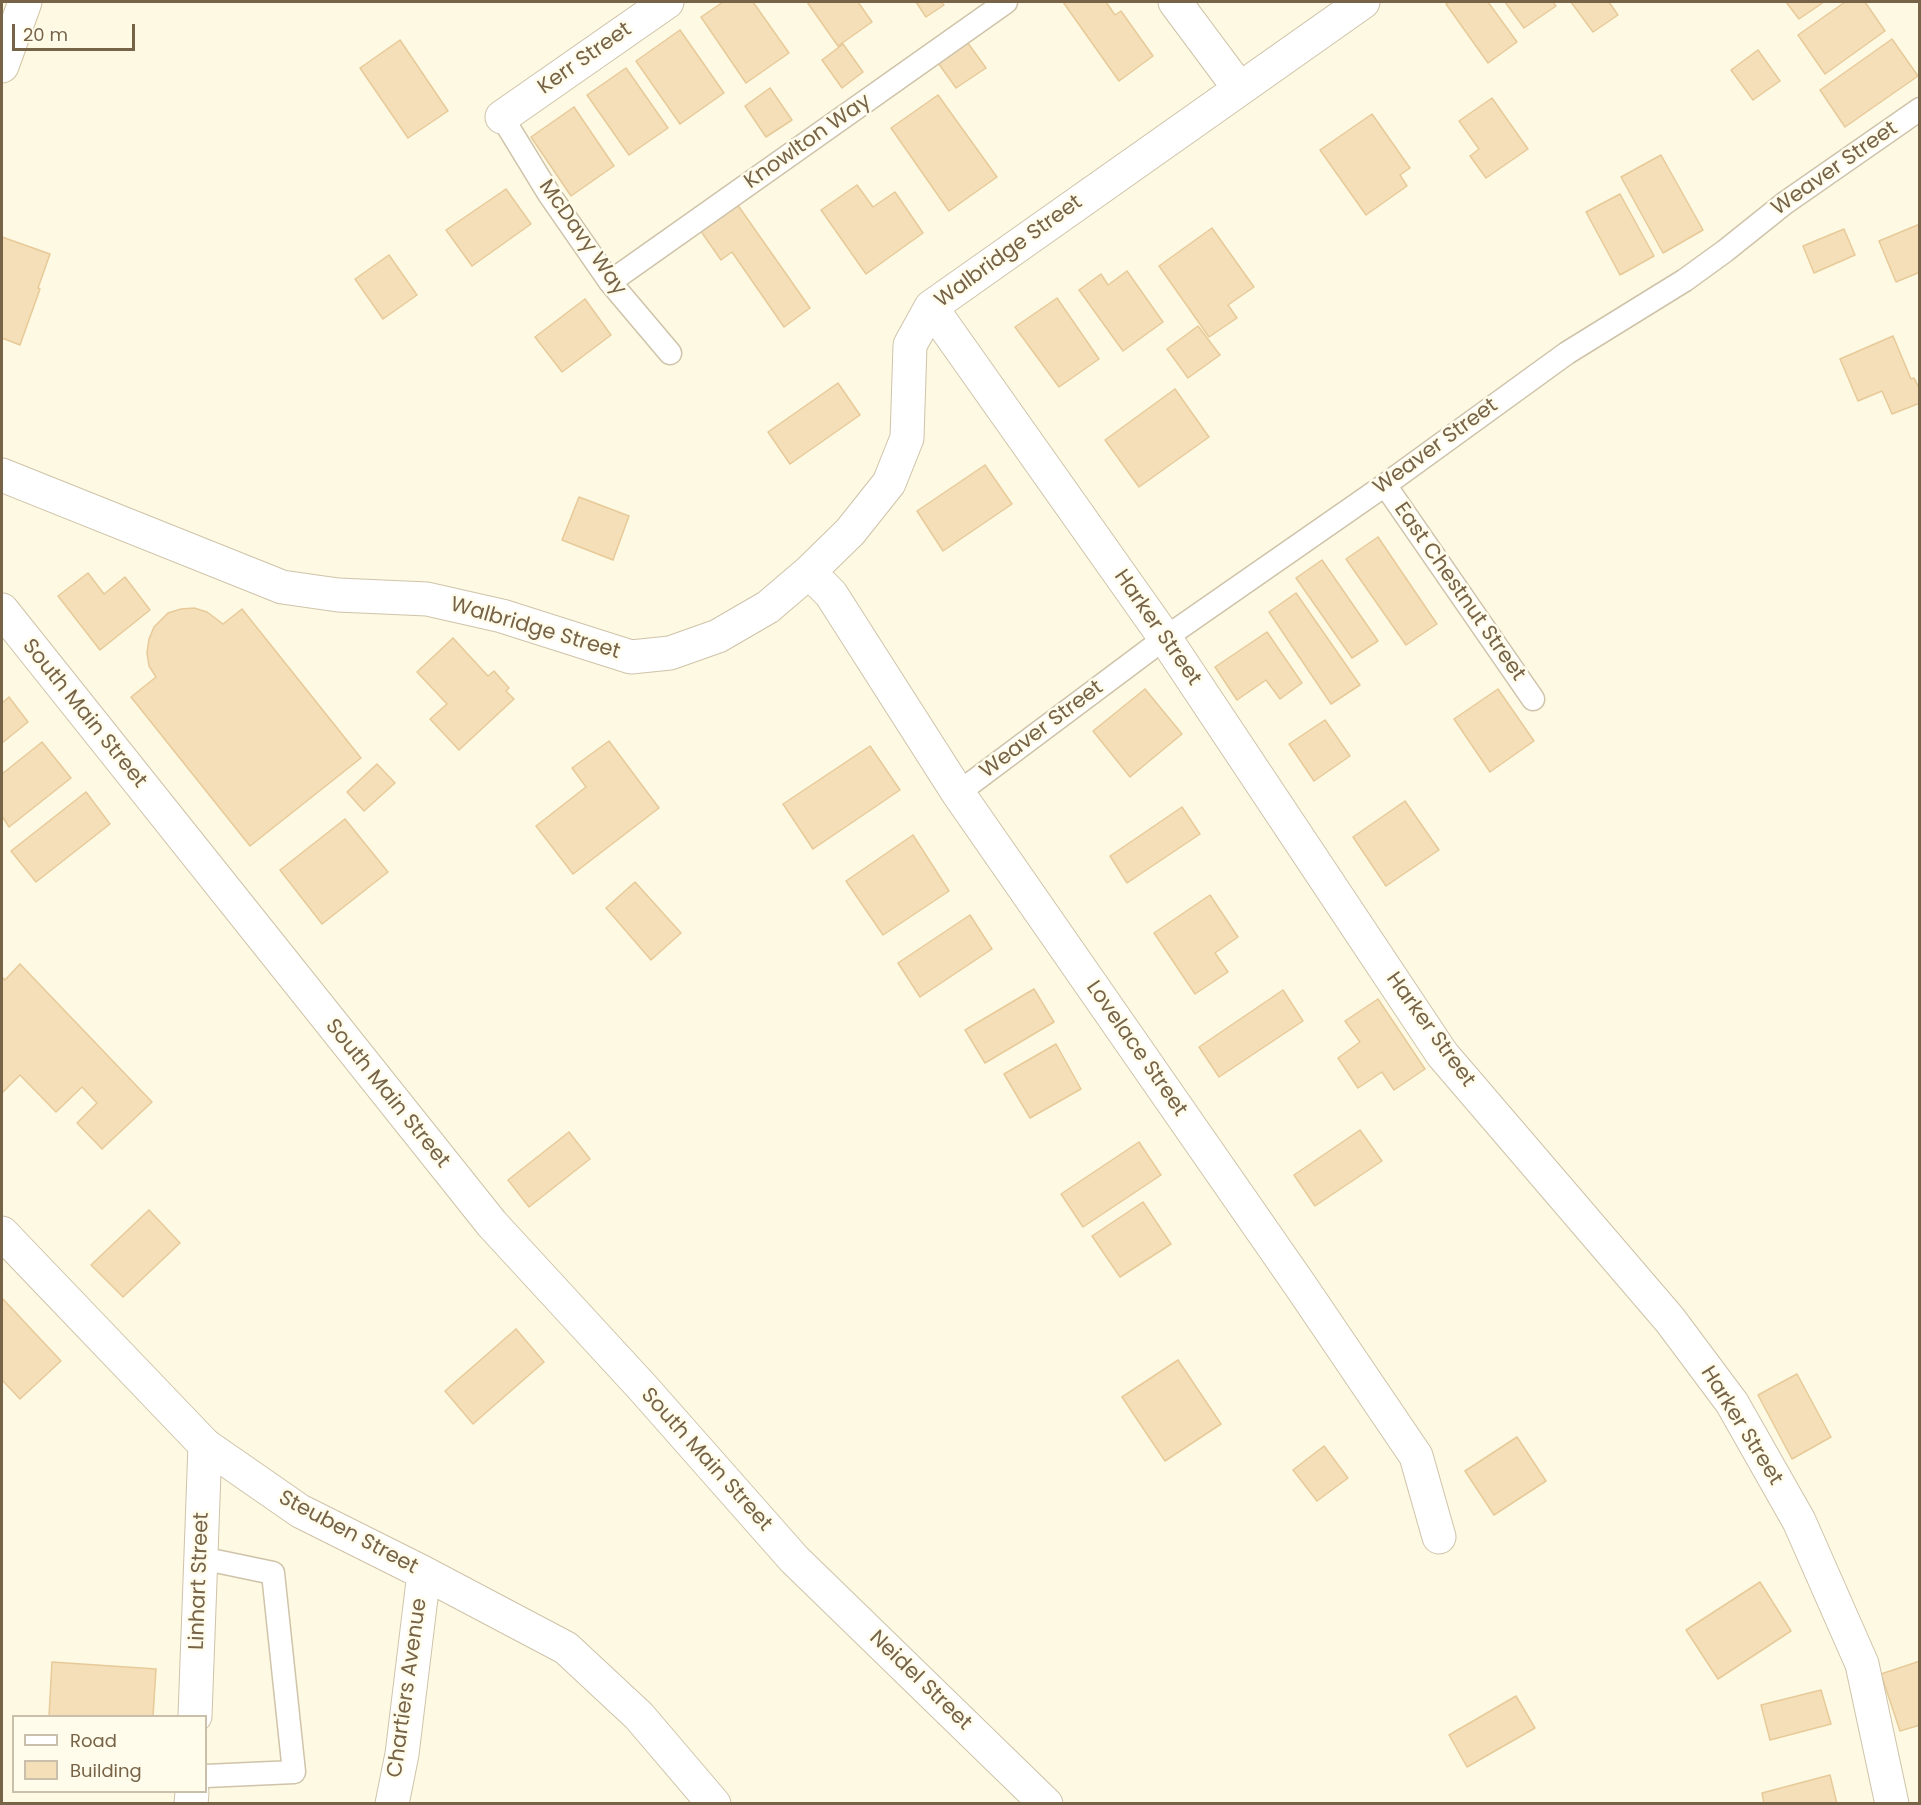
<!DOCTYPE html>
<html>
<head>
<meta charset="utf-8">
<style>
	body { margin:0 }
	#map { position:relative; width:1921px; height:1805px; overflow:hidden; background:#fdf9e3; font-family:Poppins,sans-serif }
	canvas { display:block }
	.frame { position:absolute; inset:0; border:3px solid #776448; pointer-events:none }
	.legend { position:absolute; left:12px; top:1715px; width:195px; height:78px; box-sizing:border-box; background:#fffceb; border:2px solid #c9bfaa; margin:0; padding:8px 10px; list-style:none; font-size:18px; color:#776448 }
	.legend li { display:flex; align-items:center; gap:12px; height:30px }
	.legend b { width:30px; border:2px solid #c9bfaa }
	.scale { position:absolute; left:12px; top:24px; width:123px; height:27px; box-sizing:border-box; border:3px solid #776448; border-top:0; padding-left:8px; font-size:18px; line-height:21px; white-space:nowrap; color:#776448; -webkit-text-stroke:4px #fffceb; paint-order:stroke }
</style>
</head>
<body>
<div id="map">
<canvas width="1921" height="1805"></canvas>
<div class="frame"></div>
<ul class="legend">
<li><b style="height:8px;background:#fff"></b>Road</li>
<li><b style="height:16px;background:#f4dfb9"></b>Building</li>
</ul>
<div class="scale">20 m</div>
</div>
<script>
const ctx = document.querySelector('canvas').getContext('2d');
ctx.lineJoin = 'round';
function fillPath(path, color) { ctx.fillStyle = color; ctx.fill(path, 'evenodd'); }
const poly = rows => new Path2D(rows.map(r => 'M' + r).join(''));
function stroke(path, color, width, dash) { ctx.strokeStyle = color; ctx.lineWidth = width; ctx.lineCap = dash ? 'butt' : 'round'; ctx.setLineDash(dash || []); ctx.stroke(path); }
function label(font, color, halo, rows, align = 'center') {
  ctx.font = font + ' Poppins,sans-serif'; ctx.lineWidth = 5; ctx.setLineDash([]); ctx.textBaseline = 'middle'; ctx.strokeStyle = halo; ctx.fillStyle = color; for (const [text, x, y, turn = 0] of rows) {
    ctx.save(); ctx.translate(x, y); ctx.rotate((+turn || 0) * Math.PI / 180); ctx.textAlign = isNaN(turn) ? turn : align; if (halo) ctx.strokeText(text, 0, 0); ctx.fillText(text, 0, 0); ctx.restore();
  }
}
const building = poly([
	[723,2,753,2,789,53,746,83,701,17,723,2],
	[807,2,858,2,872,22,838,46,807,2],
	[916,2,941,2,944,5,926,17,916,2],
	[1063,2,1106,2,1115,15,1121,11,1153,56,1119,81,1063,2],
	[1449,2,1488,2,1517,42,1488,63,1446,4,1449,2],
	[1505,2,1553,2,1556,6,1524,28,1505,2],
	[1571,2,1609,2,1618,15,1593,32,1571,2],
	[1786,2,1824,2,1799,19,1786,2],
	[1845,2,1865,2,1885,31,1825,74,1798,35,1845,2],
	[680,30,724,93,680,124,636,61,680,30],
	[965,39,986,68,956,88,936,60,965,39],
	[1892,39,1918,76,1845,127,1820,90,1892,39],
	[400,40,448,111,408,138,360,68,400,40],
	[843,44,863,72,842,88,822,60,843,44],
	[1758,50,1780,81,1753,100,1731,70,1758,50],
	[626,68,668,128,629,155,587,95,626,68],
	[770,88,792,120,766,137,745,106,770,88],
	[938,95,997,177,949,211,891,128,938,95],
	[1492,98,1528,149,1486,178,1470,156,1479,149,1459,121,1492,98],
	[574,107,614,166,571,196,531,137,574,107],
	[1372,114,1410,168,1400,175,1407,186,1366,215,1320,150,1372,114],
	[1661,155,1703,230,1663,253,1621,177,1661,155],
	[857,185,873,207,895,192,923,233,866,274,821,210,857,185],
	[506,189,531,224,472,266,446,230,506,189],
	[1620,194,1654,256,1620,275,1586,212,1620,194],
	[737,204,810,308,784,327,732,252,721,260,700,230,737,204],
	[1920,224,1920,272,1896,282,1879,241,1920,224],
	[1212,228,1254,287,1228,305,1237,318,1209,337,1159,266,1212,228],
	[1844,229,1855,255,1814,273,1803,246,1844,229],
	[2,237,50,254,38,288,40,289,20,345,2,338,2,237],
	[389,255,417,295,383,319,355,279,389,255],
	[1127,271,1163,322,1123,351,1079,290,1101,274,1108,285,1127,271],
	[1057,298,1099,359,1059,387,1015,327,1057,298],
	[585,299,611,335,562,372,535,337,585,299],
	[1198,326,1220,355,1188,378,1167,349,1198,326],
	[1893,336,1911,379,1914,378,1920,390,1920,403,1892,414,1882,391,1858,401,1840,359,1893,336],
	[838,383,860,415,790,464,768,432,838,383],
	[1175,389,1209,437,1139,487,1105,440,1175,389],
	[985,465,1012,504,943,551,917,511,985,465],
	[579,497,629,516,613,560,562,540,579,497],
	[1378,537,1437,624,1406,645,1346,559,1378,537],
	[1322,560,1378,641,1352,658,1296,578,1322,560],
	[88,573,104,594,125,577,150,610,100,650,58,596,88,573],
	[1296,593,1360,685,1331,704,1269,612,1296,593],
	[194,608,207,612,223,624,242,609,361,758,250,846,131,697,156,677,149,666,147,653,149,639,154,627,168,613,181,609,194,608],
	[1267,632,1302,683,1280,699,1266,680,1237,700,1215,667,1267,632],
	[453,638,488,676,494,671,509,688,506,691,514,699,459,750,430,719,447,704,417,672,453,638],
	[1145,689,1182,734,1130,777,1093,731,1145,689],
	[1498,689,1534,741,1490,772,1454,719,1498,689],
	[9,697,28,722,2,743,2,703,9,697],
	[1325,720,1350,756,1314,781,1289,744,1325,720],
	[609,741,659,808,573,874,536,826,586,787,572,768,609,741],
	[42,742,71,778,9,827,2,816,2,774,42,742],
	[870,746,900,790,813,849,783,804,870,746],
	[377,764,395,783,364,811,347,792,377,764],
	[86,792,110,824,36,882,11,851,86,792],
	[1405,801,1439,850,1386,886,1353,837,1405,801],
	[1182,807,1200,834,1127,883,1110,856,1182,807],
	[345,819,388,872,322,924,280,870,345,819],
	[913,835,949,891,883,935,846,881,913,835],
	[635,882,681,933,651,960,606,908,635,882],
	[1210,895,1238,937,1215,953,1228,972,1195,994,1154,933,1210,895],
	[970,915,992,949,920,997,898,963,970,915],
	[20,964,152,1102,102,1149,77,1123,97,1103,82,1087,56,1112,20,1075,2,1093,2,977,5,980,20,964],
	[1034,989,1054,1022,985,1063,965,1030,1034,989],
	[1283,990,1303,1021,1219,1077,1199,1047,1283,990],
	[1378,999,1425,1069,1394,1090,1382,1072,1358,1088,1338,1058,1360,1042,1345,1021,1378,999],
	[1056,1044,1081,1089,1030,1118,1004,1074,1056,1044],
	[1360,1130,1382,1161,1315,1206,1294,1175,1360,1130],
	[569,1132,590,1159,529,1207,508,1180,569,1132],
	[1139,1142,1161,1175,1083,1227,1061,1194,1139,1142],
	[1143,1202,1171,1244,1120,1277,1092,1236,1143,1202],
	[149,1210,180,1243,123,1297,91,1265,149,1210],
	[2,1298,61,1361,20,1399,2,1380,2,1298],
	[516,1329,544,1362,473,1424,445,1391,516,1329],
	[1178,1360,1221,1424,1165,1461,1122,1397,1178,1360],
	[1797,1374,1831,1437,1792,1459,1758,1395,1797,1374],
	[1517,1437,1546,1481,1494,1515,1465,1471,1517,1437],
	[1324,1446,1348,1478,1317,1501,1293,1470,1324,1446],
	[1760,1582,1791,1631,1718,1679,1686,1630,1760,1582],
	[1920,1661,1920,1725,1900,1731,1881,1674,1920,1661],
	[52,1662,156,1669,153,1716,49,1716,52,1662],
	[1821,1690,1831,1724,1770,1740,1761,1705,1821,1690],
	[1516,1696,1535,1728,1467,1767,1449,1735,1516,1696],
	[1830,1775,1837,1804,1764,1804,1762,1793,1830,1775]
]);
fillPath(building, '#f4dfb9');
stroke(building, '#e8ca99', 1.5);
const service = poly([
	[502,117,549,194,610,282,670,353],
	[610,282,1006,2],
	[1385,485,1533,699],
	[958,793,1165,638,1385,485,1567,353,1685,280,1725,251,1785,203,1920,109],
	[201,1558,273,1573,294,1772,206,1776]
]);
const minor = poly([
	[1175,2,1239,88],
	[502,117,667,2],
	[931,307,1165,638,1442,1054,1670,1320,1732,1403,1799,1521,1862,1664,1892,1804],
	[2,475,282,587,338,595,427,599,502,616,631,657,670,653,718,636,768,607,809,572,850,532,889,483,907,438,910,345,931,307,1363,2],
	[809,572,831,594,958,793,1300,1285,1416,1456,1439,1537],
	[2,610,492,1224,643,1388,794,1559,1046,1804],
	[195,1716,205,1445],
	[191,1804,192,1792]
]);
const tertiary = poly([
	[2,1233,205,1445,300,1511,424,1573,566,1648,639,1716,714,1804],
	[392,1804,402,1754,424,1573]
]);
const secondary = poly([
	[2,66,25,2]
]);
stroke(service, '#cfc3a9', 25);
stroke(minor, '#cfc3a9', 35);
stroke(tertiary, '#cfc3a9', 35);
stroke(secondary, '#d3c5a6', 35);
stroke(service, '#fff', 22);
stroke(minor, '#fff', 33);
stroke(tertiary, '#fff', 33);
stroke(secondary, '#fff', 33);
label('21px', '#776448', '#fffceb', [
	["Kerr Street",585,59,-35],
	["Knowlton Way",808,142,-35],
	["Weaver Street",1835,169,-35],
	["McDavy Way",582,238,55],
	["Walbridge Street",1009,252,-36],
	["Weaver Street",1436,447,-36],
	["East Chestnut Street",1459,592,55],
	["Harker Street",1157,628,55],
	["Walbridge Street",535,629,16],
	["South Main Street",84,714,51],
	["Weaver Street",1042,730,-37],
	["Harker Street",1430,1030,54],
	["Lovelace Street",1136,1049,55],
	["South Main Street",387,1094,51],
	["Harker Street",1741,1426,58],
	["South Main Street",706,1460,48],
	["Steuben Street",348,1533,28],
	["Linhart Street",200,1581,-88],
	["Neidel Street",920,1681,44],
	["Chartiers Avenue",408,1688,-82]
]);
</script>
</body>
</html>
